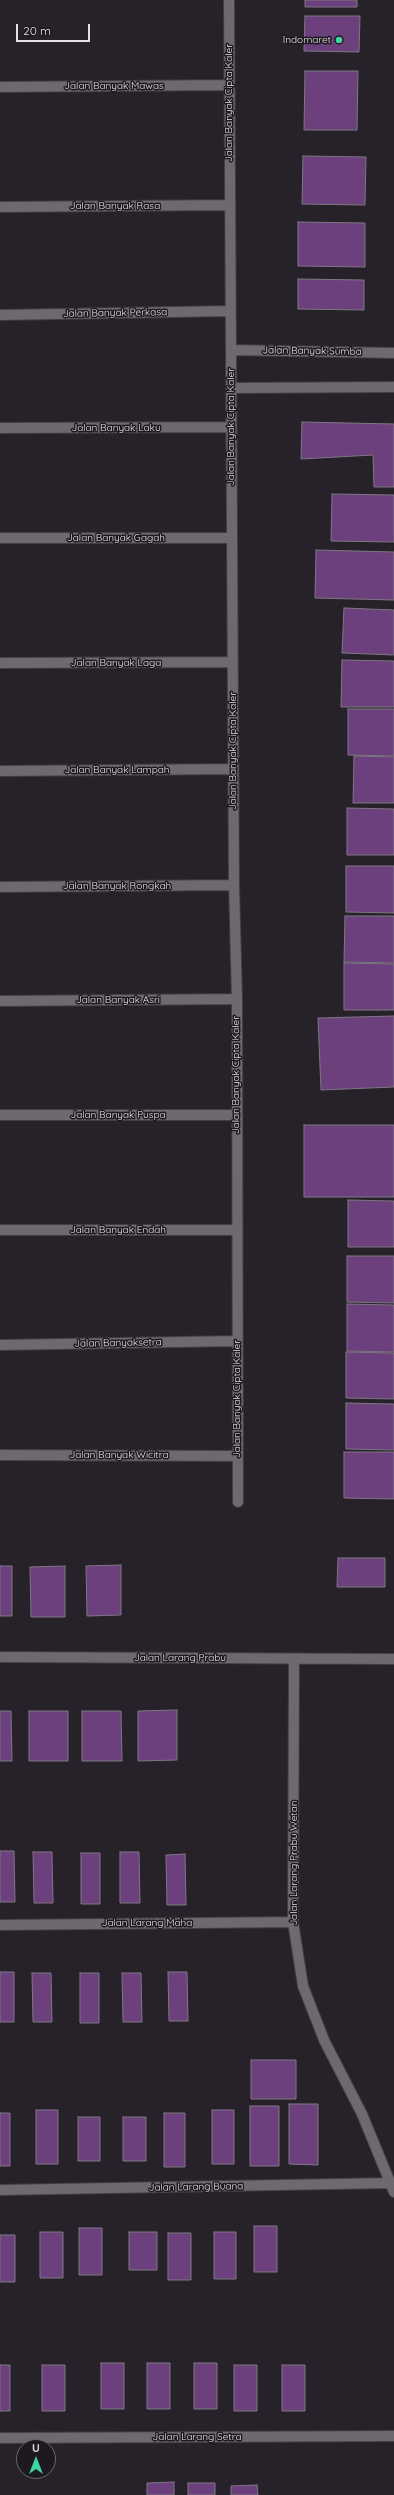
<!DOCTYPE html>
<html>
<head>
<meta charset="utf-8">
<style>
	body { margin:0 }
	#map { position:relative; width:394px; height:2495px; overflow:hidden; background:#27222a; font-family:Quicksand,sans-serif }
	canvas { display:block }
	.north { position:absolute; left:16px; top:2439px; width:40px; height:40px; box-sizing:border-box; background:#1e1820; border:1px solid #6d686f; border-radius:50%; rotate:0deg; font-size:11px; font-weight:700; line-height:16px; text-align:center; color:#e4e1e6 }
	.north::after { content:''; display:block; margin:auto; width:14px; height:18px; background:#41d4a1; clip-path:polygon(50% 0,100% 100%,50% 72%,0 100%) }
	.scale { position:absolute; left:16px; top:24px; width:74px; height:18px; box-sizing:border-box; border:2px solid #e4e1e6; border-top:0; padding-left:5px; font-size:12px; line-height:14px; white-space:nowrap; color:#e4e1e6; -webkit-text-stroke:3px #1e1820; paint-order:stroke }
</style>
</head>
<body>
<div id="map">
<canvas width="394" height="2495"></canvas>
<div class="north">U</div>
<div class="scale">20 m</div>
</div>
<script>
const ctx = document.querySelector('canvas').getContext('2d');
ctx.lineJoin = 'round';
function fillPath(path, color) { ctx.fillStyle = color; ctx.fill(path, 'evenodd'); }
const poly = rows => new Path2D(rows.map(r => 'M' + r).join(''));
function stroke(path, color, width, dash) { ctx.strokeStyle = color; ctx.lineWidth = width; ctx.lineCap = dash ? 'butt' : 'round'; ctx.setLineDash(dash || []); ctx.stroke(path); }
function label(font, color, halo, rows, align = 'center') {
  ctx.font = font + ' Quicksand,sans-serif'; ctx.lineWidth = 3; ctx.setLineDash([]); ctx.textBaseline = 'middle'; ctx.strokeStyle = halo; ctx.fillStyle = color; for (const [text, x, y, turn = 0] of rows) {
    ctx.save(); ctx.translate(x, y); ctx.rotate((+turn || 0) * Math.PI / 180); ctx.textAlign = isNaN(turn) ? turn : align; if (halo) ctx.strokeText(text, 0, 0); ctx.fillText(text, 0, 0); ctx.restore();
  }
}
const building = poly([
	[305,0,357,0,357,7,305,7,305,0],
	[305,16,360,16,359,52,304,51,305,16],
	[305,71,358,71,357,130,304,130,305,71],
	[303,156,366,157,365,205,302,204,303,156],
	[298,222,365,223,365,267,298,266,298,222],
	[298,279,364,280,364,310,298,309,298,279],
	[302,422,394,424,394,487,374,487,373,455,301,459,302,422],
	[332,494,394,495,394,542,331,541,332,494],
	[316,550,394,552,394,600,315,598,316,550],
	[344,608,394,610,394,655,342,653,344,608],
	[342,660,394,661,394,707,341,707,342,660],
	[348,709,394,709,394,756,348,755,348,709],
	[354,756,394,757,394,803,353,803,354,756],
	[347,808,394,809,394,855,347,855,347,808],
	[346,866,394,866,394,913,346,912,346,866],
	[345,916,394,916,394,963,344,962,345,916],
	[344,963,394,964,394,1010,344,1010,344,963],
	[394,1016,394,1087,321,1090,318,1018,394,1016],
	[304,1125,394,1125,394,1197,304,1197,304,1125],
	[348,1200,394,1201,394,1247,348,1247,348,1200],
	[347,1256,394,1256,394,1303,347,1302,347,1256],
	[347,1304,394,1305,394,1352,347,1351,347,1304],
	[346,1352,394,1353,394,1399,346,1398,346,1352],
	[346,1403,394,1404,394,1450,346,1449,346,1403],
	[344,1452,394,1452,394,1499,344,1498,344,1452],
	[338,1558,385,1558,385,1587,337,1587,338,1558],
	[121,1565,121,1615,87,1616,86,1566,121,1565],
	[0,1566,12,1566,12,1616,0,1616,0,1566],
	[65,1566,65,1617,31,1617,30,1567,65,1566],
	[177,1710,177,1760,138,1761,138,1711,177,1710],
	[0,1711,11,1711,12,1761,0,1761,0,1711],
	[29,1711,68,1711,68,1761,29,1761,29,1711],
	[82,1711,121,1711,122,1761,82,1761,82,1711],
	[0,1851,14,1851,15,1902,0,1902,0,1851],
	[33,1852,52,1852,53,1903,34,1903,33,1852],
	[120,1852,139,1852,140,1903,120,1903,120,1852],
	[81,1853,100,1853,100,1904,81,1904,81,1853],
	[185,1854,186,1905,167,1905,166,1855,185,1854],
	[0,1972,14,1972,14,2022,0,2022,0,1972],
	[168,1972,187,1972,188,2021,169,2021,168,1972],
	[32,1973,51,1973,52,2022,33,2022,32,1973],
	[80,1973,99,1973,99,2023,80,2023,80,1973],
	[122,1973,141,1973,142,2022,123,2022,122,1973],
	[251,2060,296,2060,296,2099,251,2099,251,2060],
	[289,2104,318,2104,318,2165,289,2164,289,2104],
	[250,2106,279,2106,279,2166,250,2166,250,2106],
	[36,2110,58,2110,58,2164,36,2164,36,2110],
	[212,2110,234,2110,234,2164,212,2164,212,2110],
	[0,2113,10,2113,10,2166,0,2166,0,2113],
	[164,2113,185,2113,185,2167,164,2167,164,2113],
	[78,2117,100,2117,100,2161,78,2161,78,2117],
	[123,2117,146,2117,146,2161,123,2161,123,2117],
	[254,2226,277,2226,277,2272,254,2272,254,2226],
	[79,2228,102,2228,102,2275,79,2275,79,2228],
	[40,2232,63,2232,63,2278,40,2278,40,2232],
	[129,2232,157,2232,157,2270,129,2270,129,2232],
	[214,2232,236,2232,236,2279,214,2279,214,2232],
	[168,2233,191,2233,191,2280,168,2280,168,2233],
	[0,2235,15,2235,15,2282,0,2282,0,2235],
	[101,2363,124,2363,124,2409,101,2409,101,2363],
	[147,2363,170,2363,170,2409,147,2409,147,2363],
	[194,2363,217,2363,217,2409,194,2409,194,2363],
	[0,2365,10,2365,10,2411,0,2411,0,2365],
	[42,2365,65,2365,65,2411,42,2411,42,2365],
	[234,2365,257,2365,257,2411,234,2411,234,2365],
	[282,2365,305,2365,305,2411,282,2411,282,2365],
	[174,2482,174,2495,147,2495,147,2483,174,2482],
	[188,2483,215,2483,215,2495,188,2495,188,2483],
	[257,2485,258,2495,231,2495,231,2486,257,2485]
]);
fillPath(building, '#6b407d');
stroke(building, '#7f7882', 1);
const minor = poly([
	[229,0,234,885,237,999,238,1502],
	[0,87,229,85],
	[0,207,230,205],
	[0,315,230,311],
	[231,350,394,353],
	[231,388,394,387],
	[0,428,231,427],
	[0,538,232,538],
	[0,663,232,662],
	[0,771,233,769],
	[0,887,234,885],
	[0,1001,237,999],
	[0,1115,236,1115],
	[0,1230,236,1230],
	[0,1345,236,1341],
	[0,1455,237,1456],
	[0,1657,394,1659],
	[294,1659,293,1922,303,1986,324,2040,362,2114,394,2192],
	[0,1925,293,1922],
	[0,2190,391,2183],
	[0,2438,394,2436]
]);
stroke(minor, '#433e45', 12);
stroke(minor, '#6e6871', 10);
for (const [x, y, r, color] of [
	[339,40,4,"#41d4a1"]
]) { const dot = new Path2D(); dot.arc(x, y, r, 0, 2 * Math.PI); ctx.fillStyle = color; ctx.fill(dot); stroke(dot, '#1e1820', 1.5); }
label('10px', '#e4e1e6', '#1e1820', [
	["Indomaret",331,40]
], 'right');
label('10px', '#e4e1e6', '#1e1820', [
	["Jalan Banyak Mawas",114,86],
	["Jalan Banyak Cipta Kaler",229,103,-90],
	["Jalan Banyak Rasa",115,206],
	["Jalan Banyak Perkasa",115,313,-1],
	["Jalan Banyak Sumba",312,351,1],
	["Jalan Banyak Cipta Kaler",231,427,-90],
	["Jalan Banyak Laku",116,428],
	["Jalan Banyak Gagah",116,538],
	["Jalan Banyak Laga",116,663],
	["Jalan Banyak Cipta Kaler",233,751,-90],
	["Jalan Banyak Lampah",117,770],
	["Jalan Banyak Rongkah",117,886],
	["Jalan Banyak Asri",118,1000],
	["Jalan Banyak Cipta Kaler",236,1075,-90],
	["Jalan Banyak Puspa",118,1115],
	["Jalan Banyak Endah",118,1230],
	["Jalan Banyaksetra",118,1343,-1],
	["Jalan Banyak Cipta Kaler",237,1399,-90],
	["Jalan Banyak Wicitra",119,1455],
	["Jalan Larang Prabu",180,1658],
	["Jalan Larang Prabu Wetan",294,1863,-90],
	["Jalan Larang Maha",147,1923],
	["Jalan Larang Buana",196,2187,-1],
	["Jalan Larang Setra",197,2437]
]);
</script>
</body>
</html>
